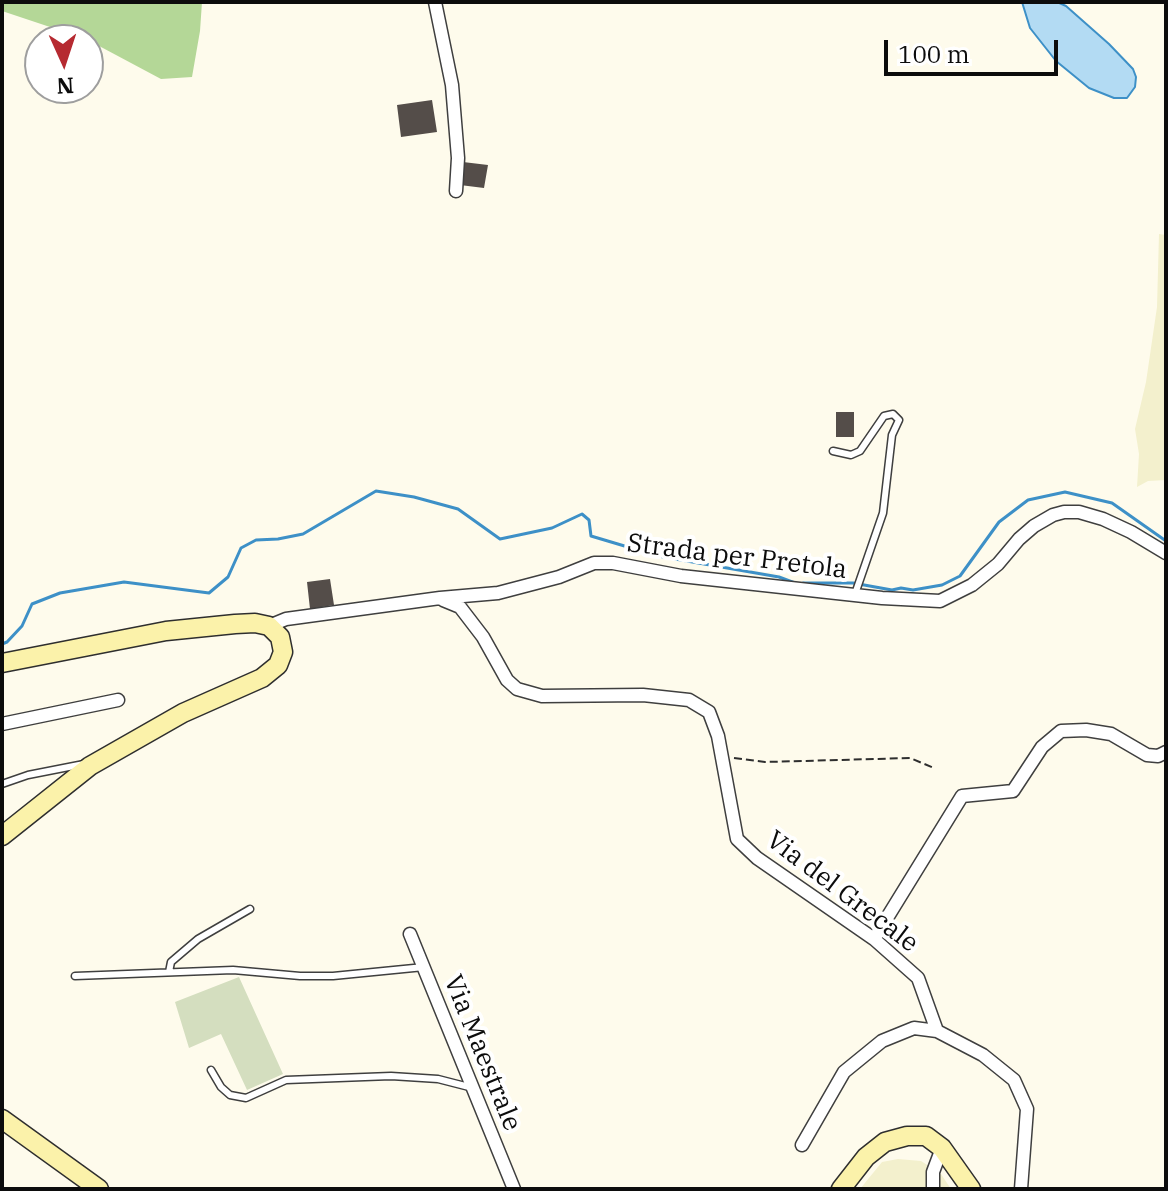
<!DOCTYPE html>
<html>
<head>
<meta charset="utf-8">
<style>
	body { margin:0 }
	#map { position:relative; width:1168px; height:1191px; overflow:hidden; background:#fefbec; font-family:"IBM Plex Serif",serif }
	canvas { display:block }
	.frame { position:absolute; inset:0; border:4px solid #0c0c0c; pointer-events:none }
	.north { position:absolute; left:24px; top:24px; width:80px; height:80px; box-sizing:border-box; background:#fff; border:2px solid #9e9e9e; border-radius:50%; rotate:177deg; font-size:22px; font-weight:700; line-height:32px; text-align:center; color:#0c0c0c }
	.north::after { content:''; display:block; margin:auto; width:28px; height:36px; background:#b62a31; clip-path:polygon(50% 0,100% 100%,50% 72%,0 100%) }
	.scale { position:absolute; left:884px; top:40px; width:174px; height:36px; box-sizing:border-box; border:4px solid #0c0c0c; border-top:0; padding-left:10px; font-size:24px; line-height:28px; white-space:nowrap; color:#0c0c0c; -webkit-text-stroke:6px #fff; paint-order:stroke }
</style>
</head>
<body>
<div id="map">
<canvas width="1168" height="1191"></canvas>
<div class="frame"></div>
<div class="north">N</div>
<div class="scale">100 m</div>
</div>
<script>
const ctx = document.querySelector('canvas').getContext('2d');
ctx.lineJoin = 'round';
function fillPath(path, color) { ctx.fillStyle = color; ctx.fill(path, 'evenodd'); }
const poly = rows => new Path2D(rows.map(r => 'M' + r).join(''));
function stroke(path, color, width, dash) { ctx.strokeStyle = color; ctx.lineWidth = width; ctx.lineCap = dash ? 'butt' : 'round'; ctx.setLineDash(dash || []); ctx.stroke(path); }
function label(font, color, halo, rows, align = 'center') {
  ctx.font = font + ' "IBM Plex Serif",serif'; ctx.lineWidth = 8; ctx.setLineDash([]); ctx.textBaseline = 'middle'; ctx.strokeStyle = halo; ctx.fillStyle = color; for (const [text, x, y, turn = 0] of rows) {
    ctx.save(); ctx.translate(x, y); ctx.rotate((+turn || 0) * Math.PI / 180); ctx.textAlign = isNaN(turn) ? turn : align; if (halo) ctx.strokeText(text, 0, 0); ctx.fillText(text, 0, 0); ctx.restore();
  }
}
fillPath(poly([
	[1159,234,1166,235,1166,480,1148,481,1137,487,1139,454,1135,429,1146,382,1157,307],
	[898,1159,921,1161,941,1174,951,1189,860,1189,882,1162]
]), '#f3f0cd');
fillPath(poly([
	[2,2,202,2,200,31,192,77,161,79,86,39,2,11]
]), '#b4d797');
fillPath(poly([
	[239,977,283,1074,247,1090,221,1034,189,1048,175,1002]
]), '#d4debf');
const water = poly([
	[1022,2,1057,2,1066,6,1109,44,1133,69,1136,77,1135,87,1127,98,1114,98,1089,88,1056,61,1030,28,1022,2]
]);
fillPath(water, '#b3dbf3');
stroke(water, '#3d90c7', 2);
stroke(poly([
	[803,583,853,583,892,590,901,588,913,590,942,585,960,576,999,522,1028,500,1065,492,1112,503,1166,541],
	[2,644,7,642,22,626,32,604,60,593,124,582,209,593,228,577,241,548,256,540,278,539,303,534,376,491,414,497,458,509,500,539,552,528,582,514,589,520,591,536,658,556,779,577,795,583]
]), '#3d90c7', 3);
fillPath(poly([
	[432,100,437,132,401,137,397,105],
	[463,162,488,165,484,188,460,185],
	[836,412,854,412,854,437,836,437],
	[330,579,334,605,310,609,307,582]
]), '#544d49');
const lane = poly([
	[833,451,851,455,860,451,884,416,893,414,899,420,892,435,883,513,855,594],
	[2,784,28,775,84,764],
	[169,972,171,962,198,939,250,909],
	[75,976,233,970,300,976,333,976,424,967],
	[211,1070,221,1087,230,1095,246,1098,286,1080,391,1076,438,1079,473,1088]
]);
const street = poly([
	[435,2,452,85,458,158,456,191],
	[443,600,460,607,483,637,507,680,517,689,542,696,643,695,689,700,709,712,718,736,737,839,757,858,874,939,918,978,937,1031,983,1055,1014,1080,1027,1109,1021,1189],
	[269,626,286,619,440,598,498,593,559,577,594,563,613,563,681,576,882,598,940,601,972,585,998,564,1019,539,1034,526,1053,515,1064,512,1079,512,1103,519,1131,532,1166,553],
	[2,724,118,700],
	[410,934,514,1189],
	[874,939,962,796,1013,791,1042,747,1061,731,1086,730,1111,734,1147,755,1158,756,1166,752],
	[802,1145,844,1072,882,1041,914,1028,937,1031],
	[933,1189,933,1172,942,1148]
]);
const secondary = poly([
	[2,663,166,631,235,624,255,623,269,626,280,637,283,652,278,665,262,678,183,713,90,766,2,836],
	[2,1119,99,1189],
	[841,1189,866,1157,885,1142,907,1136,926,1136,942,1148,971,1189]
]);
stroke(lane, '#3f3f3f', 9);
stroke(street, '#3f3f3f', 15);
stroke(secondary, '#2e2e2e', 21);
stroke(poly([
	[734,758,765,762,910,758,934,768]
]), '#2e2e2e', 2, [8, 4]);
stroke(lane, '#fff', 6);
stroke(street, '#fff', 12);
stroke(secondary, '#fbf2aa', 18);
label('26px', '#0c0c0c', '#fff', [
	["Strada per Pretola",737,557,7],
	["Via del Grecale",842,892,37],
	["Via Maestrale",482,1053,68]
]);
</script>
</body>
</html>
